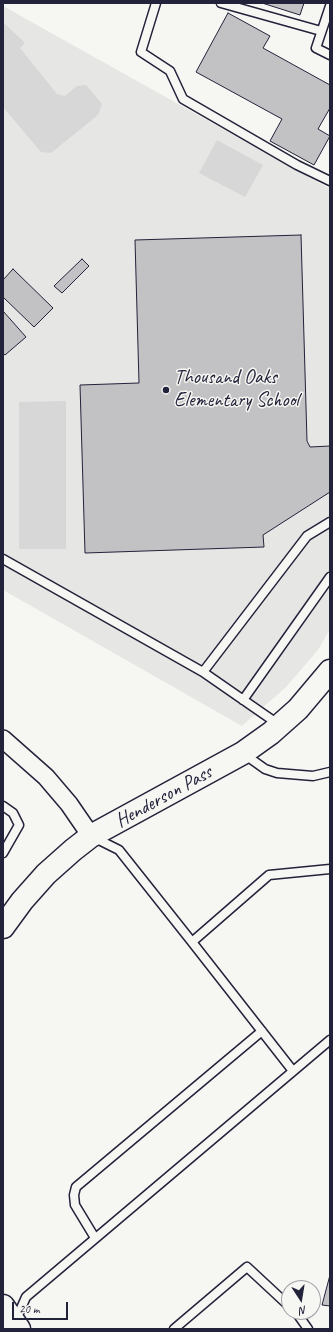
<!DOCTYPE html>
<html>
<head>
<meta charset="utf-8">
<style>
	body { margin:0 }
	#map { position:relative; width:333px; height:1332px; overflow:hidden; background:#f6f6f2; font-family:Caveat,sans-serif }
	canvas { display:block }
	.frame { position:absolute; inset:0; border:4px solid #22223b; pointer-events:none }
	.north { position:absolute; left:281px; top:1280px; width:40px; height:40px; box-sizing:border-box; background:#f6f6f2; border:1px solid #a1a1a9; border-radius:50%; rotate:168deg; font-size:11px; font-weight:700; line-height:16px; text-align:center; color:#22223b }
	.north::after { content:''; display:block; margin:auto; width:14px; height:18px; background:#22223b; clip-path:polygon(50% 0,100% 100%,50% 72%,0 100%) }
	.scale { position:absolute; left:12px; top:1302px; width:56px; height:18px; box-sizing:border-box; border:2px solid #22223b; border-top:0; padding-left:5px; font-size:12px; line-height:14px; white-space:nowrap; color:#22223b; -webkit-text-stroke:3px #f6f6f2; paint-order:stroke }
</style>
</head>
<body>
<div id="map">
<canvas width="333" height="1332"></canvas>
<div class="frame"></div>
<div class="north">N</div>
<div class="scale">20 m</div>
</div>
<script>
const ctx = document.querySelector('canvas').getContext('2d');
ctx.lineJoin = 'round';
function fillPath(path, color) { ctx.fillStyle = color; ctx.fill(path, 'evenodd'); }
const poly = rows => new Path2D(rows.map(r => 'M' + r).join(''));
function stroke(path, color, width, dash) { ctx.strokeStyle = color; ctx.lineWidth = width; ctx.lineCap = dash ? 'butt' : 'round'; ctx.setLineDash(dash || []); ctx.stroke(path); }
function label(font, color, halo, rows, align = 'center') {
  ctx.font = font + ' Caveat,sans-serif'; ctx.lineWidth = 3; ctx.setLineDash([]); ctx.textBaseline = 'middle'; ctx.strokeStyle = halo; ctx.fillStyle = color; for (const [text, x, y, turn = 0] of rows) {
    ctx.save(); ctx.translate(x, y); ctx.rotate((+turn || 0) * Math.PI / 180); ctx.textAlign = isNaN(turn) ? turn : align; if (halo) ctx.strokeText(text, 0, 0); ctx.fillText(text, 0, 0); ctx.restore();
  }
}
fillPath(poly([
	[3,6,330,189,330,629,318,650,286,687,242,726,3,590]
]), '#e6e6e4');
fillPath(poly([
	[5,24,25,43,20,48,57,94,65,96,77,86,86,85,102,104,98,115,51,153,41,152,3,107,3,25],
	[217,140,263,165,245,197,199,173],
	[66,401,66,549,19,549,19,402]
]), '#d7d7d7');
const building = poly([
	[262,3,304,3,300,15,262,3],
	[228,13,270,36,263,48,330,85,330,108,318,129,330,136,314,165,270,141,282,119,196,72,228,13],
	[301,235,307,441,310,447,330,446,330,492,263,535,264,547,85,553,80,385,139,383,135,240,301,235],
	[82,259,89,266,62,293,54,286,82,259],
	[13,269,53,308,34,327,3,297,3,280,13,269],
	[3,311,26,337,5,355,3,353,3,311],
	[330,1275,330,1306,322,1305,330,1275]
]);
fillPath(building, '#c2c2c4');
stroke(building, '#22223b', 1);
const lane = poly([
	[156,3,141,52,170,71,183,99,297,165,330,181],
	[221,3,321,31],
	[330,6,316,48,330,55],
	[3,559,203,672],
	[243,700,330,577],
	[278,724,203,672,307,536,330,522],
	[244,754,265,769,277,773,313,776,330,772],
	[3,806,13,813,19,825,3,853],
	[93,837,119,850,192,942,269,875,330,869],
	[192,942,293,1071],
	[95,1238,75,1205,74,1195,76,1187,262,1031],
	[296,1312,308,1329],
	[5,1329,15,1322,26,1297,330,1040],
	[174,1329,247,1267,289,1306]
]);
const street = poly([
	[3,739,46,777,69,804,91,836]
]);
const secondary = poly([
	[3,927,22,901,46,874,73,850,91,836,243,753,271,733,298,709,330,671],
	[3,1306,19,1329]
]);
stroke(lane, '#22223b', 11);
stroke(street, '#22223b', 20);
stroke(secondary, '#22223b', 25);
stroke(lane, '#f6f6f2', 8);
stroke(street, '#f6f6f2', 17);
stroke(secondary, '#f6f6f2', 22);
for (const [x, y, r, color] of [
	[166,390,4,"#22223b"]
]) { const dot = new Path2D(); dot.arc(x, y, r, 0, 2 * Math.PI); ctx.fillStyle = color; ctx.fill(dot); stroke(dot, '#f6f6f2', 1.5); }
label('20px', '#22223b', '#f6f6f2', [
	["Thousand Oaks",174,378],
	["Elementary School",174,401]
], 'left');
label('20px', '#22223b', '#f6f6f2', [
	["Henderson Pass",164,797,-29]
]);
</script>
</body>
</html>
